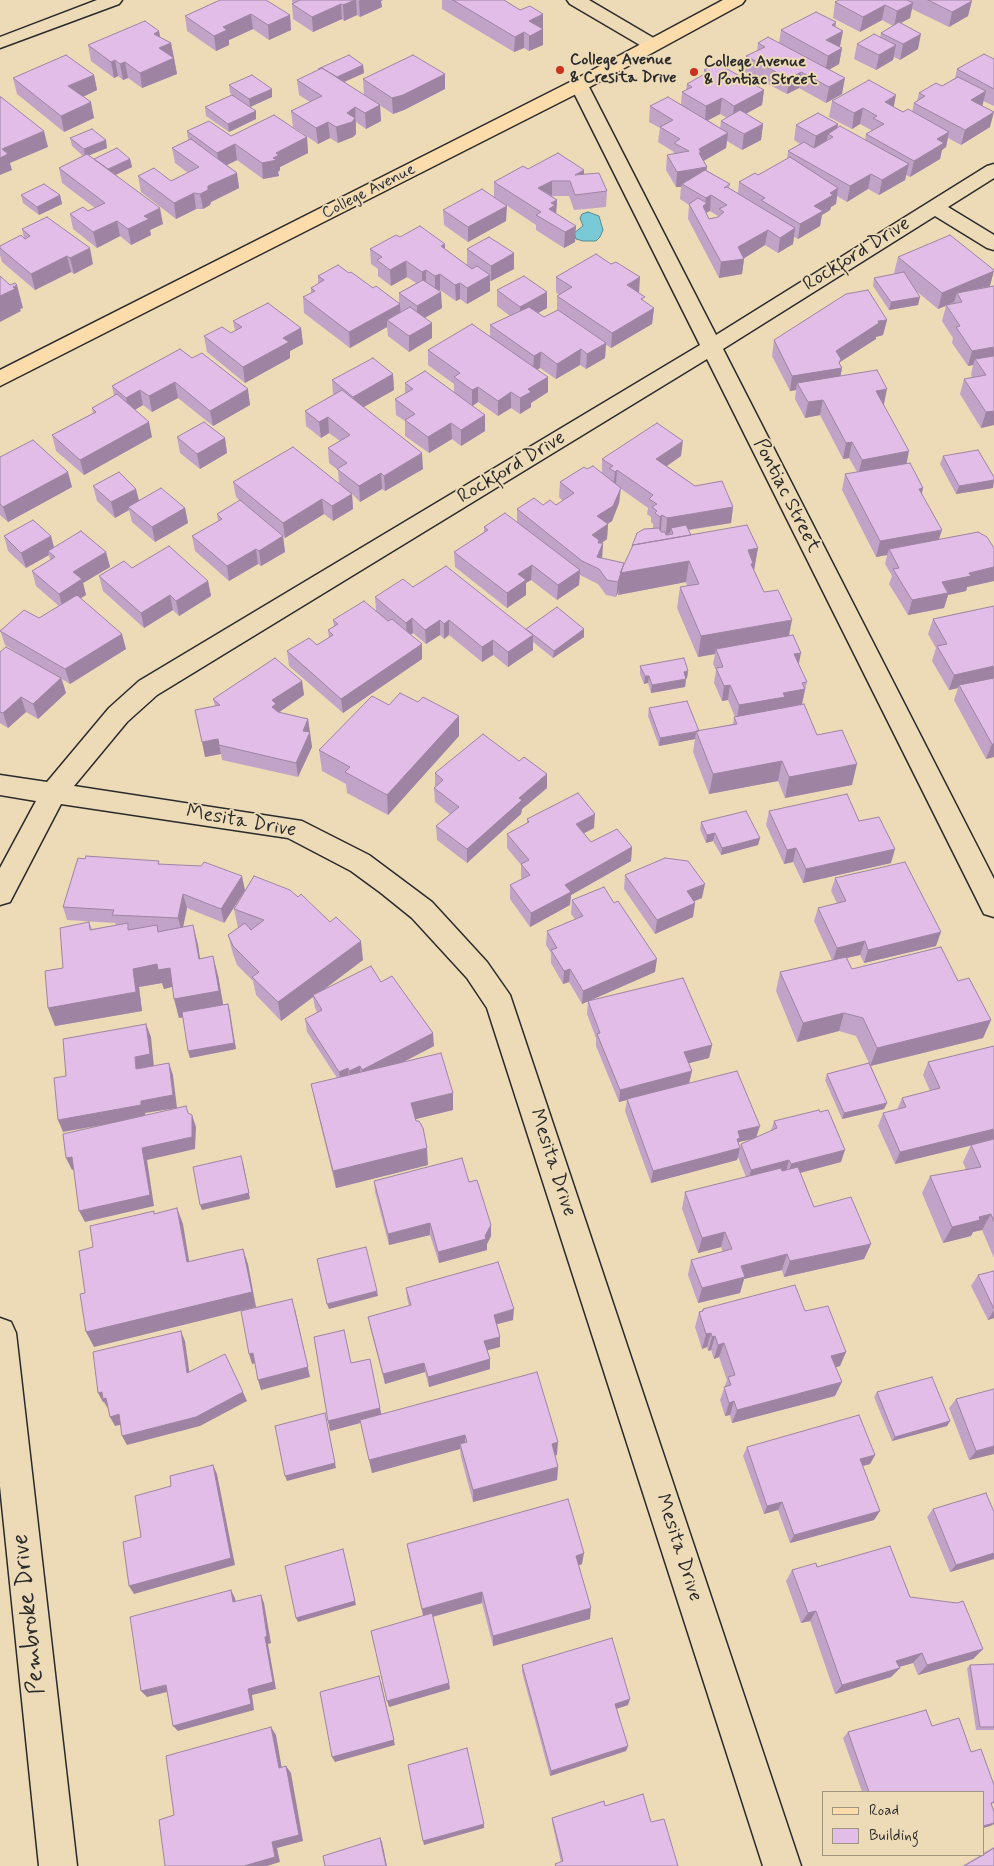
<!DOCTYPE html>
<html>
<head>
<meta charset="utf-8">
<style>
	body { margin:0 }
	#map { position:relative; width:994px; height:1866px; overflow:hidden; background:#eddbb8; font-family:Mynerve,sans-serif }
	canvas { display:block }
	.legend { position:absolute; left:822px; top:1791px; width:162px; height:65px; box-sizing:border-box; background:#eddbb8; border:1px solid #9f9580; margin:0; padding:6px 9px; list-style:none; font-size:15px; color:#2b2b2b }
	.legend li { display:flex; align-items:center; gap:10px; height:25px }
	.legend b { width:25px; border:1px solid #9f9580 }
</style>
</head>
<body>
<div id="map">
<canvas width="994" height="1866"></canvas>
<ul class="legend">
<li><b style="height:6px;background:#fddcac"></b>Road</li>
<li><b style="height:14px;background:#e1bde8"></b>Building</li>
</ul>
</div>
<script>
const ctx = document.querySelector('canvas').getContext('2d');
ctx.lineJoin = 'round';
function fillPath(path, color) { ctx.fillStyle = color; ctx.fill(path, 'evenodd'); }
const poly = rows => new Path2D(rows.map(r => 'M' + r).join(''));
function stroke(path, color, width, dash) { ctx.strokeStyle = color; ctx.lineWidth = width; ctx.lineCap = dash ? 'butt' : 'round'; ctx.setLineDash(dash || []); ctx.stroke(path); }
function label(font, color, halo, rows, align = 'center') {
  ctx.font = font + ' Mynerve,sans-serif'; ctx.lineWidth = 4; ctx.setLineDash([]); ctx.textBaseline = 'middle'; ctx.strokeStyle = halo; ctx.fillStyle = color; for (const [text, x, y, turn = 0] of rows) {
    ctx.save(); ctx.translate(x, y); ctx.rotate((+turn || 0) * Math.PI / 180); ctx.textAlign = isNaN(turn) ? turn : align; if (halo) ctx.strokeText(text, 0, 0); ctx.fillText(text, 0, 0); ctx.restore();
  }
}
const water = poly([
	[588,212,599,216,603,230,600,237,596,241,583,241,576,239,574,233,583,226,580,218,582,214,588,212]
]);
fillPath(water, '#7ac9d7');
stroke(water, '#5a8a92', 1);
const minor = poly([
	[97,0,122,0,119,4,0,48,0,37,97,0],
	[567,0,589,0,657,40,660,44,657,48,645,48,570,4,567,0],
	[579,79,586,81,588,85,716,335,987,166,994,164,994,178,948,207,994,235,994,250,987,248,935,216,723,349,994,879,994,917,984,914,707,359,157,695,127,722,74,786,302,821,369,855,432,902,487,962,510,995,801,1866,763,1866,487,1008,467,978,412,918,381,893,351,871,288,838,61,804,10,902,0,905,0,868,36,801,0,795,0,775,47,782,109,708,139,681,700,345,570,85,572,81,579,79],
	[0,1318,11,1322,16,1333,77,1866,39,1866,0,1486,0,1318]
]);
const major = poly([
	[723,0,745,0,742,4,586,89,0,386,0,370,572,81,723,0]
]);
stroke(minor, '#2b2b2b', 3);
stroke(major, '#2b2b2b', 3);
fillPath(minor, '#eddbb8');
fillPath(major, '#fddcac');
fillPath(poly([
	[220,0,290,15,291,30,269,40,253,29,229,40,229,45,216,51,187,31,185,16],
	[292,0,383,0,381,1,382,7,360,17,357,15,344,21,342,19,313,32,293,19,292,4,293,3,292,2],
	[442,0,504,0,520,10,543,14,543,45,529,51,524,48,514,52,442,9],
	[839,0,970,0,968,16,949,27,912,9,910,18,900,23,918,49,900,60,894,57,893,60,876,70,854,59,857,44,880,37,881,33,893,26,882,20,860,32,833,18,835,2],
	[835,27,843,31,840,46,839,47,842,48,839,64,828,70,842,94,826,103,799,88,787,94,745,72,746,56,757,51,758,43,779,43,781,30],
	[159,31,160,37,171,43,177,74,142,88,128,78,123,80,118,76,114,78,91,61,88,45],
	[994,59,994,106,983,101,982,106,990,127,961,145,948,138,946,147,942,150,940,159,910,177,906,175,905,180,879,195,868,189,847,202,837,196,836,204,831,207,830,210,822,215,820,226,798,239,794,237,793,244,778,253,765,245,744,258,742,274,719,278,688,219,689,205,680,199,681,187,676,187,666,170,667,155,673,154,674,152,658,142,660,128,649,122,650,106,681,104,682,92,686,90,687,84,704,75,704,70,764,90,762,105,746,114,763,124,761,140,742,150,727,141,726,148,703,161,706,170,730,184,729,188,738,193,739,182,758,175,787,159,788,151,800,144,794,140,796,125,838,124,837,128,865,140,866,134,871,132,871,130,860,124,852,129,829,117,832,101,894,107,903,112,912,112,914,103,917,101,919,93,942,86,955,78,957,69],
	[720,114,727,118,721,121,720,128,708,120],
	[710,211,718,216,718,217,709,219,706,213],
	[363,65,364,73,344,82,380,105,381,121,366,129,356,122,356,134,353,137,338,143,330,138,318,144,293,127,291,111,310,102,299,95,297,80],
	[94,75,97,90,83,97,94,118,64,132,17,94,13,78],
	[363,79,445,89,404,110,393,114,364,95],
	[229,85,272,97,250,107,256,111,256,119,229,132,206,116,205,107,232,95,230,93],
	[187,131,231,136,307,137,308,153,280,167,280,170,278,172,279,176,263,179,237,160,227,165,237,173,239,188,211,202,210,205,203,209,196,209,176,219,141,192,138,176,171,181,188,173,175,163,172,148,188,140],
	[70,138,107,148,89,155,94,159,130,159,132,167,115,175,163,224,150,230,151,235,131,245,120,236,97,248,73,229,70,214,88,211,95,208,62,183,59,168,83,156,72,146],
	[528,169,584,174,607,191,606,207,574,210,569,196,552,196,557,200,556,214,575,242,564,248,536,230,536,225,494,197,494,182],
	[21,195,60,195,62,204,39,215,23,203],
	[443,210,506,221,468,242,444,225],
	[22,229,93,264,74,274,71,272,35,290,2,262,0,255,0,246,24,238],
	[400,237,445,249,467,265,467,249,514,253,514,269,491,281,490,281,490,291,467,304,460,299,456,301,440,290,438,290,442,308,425,318,432,323,432,338,409,352,388,336,387,327,350,348,304,313,303,297,311,293,311,288,318,284,318,276,373,288,399,303,399,293,416,283,407,277,391,286,378,276,378,269,371,264,370,249],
	[898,257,990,286,994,425,981,428,960,394,964,379,972,377,971,375,973,365,968,366,952,343,953,338,942,321,946,306,938,309,915,290,918,305,889,310,873,286,874,278,896,274,894,273],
	[556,277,639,293,644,302,654,308,652,324,611,348,606,345,605,358,586,369,580,365,556,379,540,368,538,369,548,392,531,403,531,407,520,414,511,408,498,416,478,402,473,406,485,415,485,431,461,446,452,439,429,453,405,436,405,421,396,415,395,399,405,394,405,383,454,392,454,384,428,365,428,350,490,336,490,325,510,316,497,306,497,290,547,308,538,313,544,317,557,310,557,296,559,295,556,292],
	[887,320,883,335,876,337,876,339,840,362,840,364,842,368,840,376,884,404,906,464,923,488,922,494,939,539,994,548,994,581,967,587,966,591,948,595,944,608,908,615,889,584,892,576,885,564,887,555,876,557,842,490,845,474,857,472,849,458,843,459,820,415,805,418,795,399,796,390,790,391,772,356,774,340],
	[233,321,301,328,303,344,290,351,290,358,245,383,207,352,204,336,231,333,235,331],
	[180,349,250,405,213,426,178,398,152,412,143,405,135,410,152,437,84,475,56,451,52,435,93,413,92,408,114,396,112,386],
	[393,374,394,390,363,407,423,469,385,491,382,489,360,502,352,494,353,509,333,521,324,514,285,538,265,522,283,536,285,552,261,566,258,564,229,581,195,551,192,536,218,521,217,514,240,501,236,497,233,482,339,484,338,470,329,463,328,448,340,441,329,433,321,438,306,426,305,411,333,395,332,380],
	[177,437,225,438,227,453,200,469,180,453],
	[681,456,667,466,695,486,733,507,731,523,689,530,691,535,758,548,754,570,764,592,789,635,799,665,807,682,802,704,817,735,852,785,785,798,778,781,709,794,693,752,695,739,659,746,648,716,649,708,699,731,733,724,734,717,735,717,728,700,722,701,714,683,716,670,713,664,715,654,698,657,677,608,680,587,687,586,686,582,618,595,619,590,616,597,606,595,598,584,580,575,579,585,557,600,531,580,526,583,526,595,507,608,455,567,454,552,484,532,484,527,517,522,517,509,543,505,556,505,563,501,559,497,560,482,587,469,602,472,602,459],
	[620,488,648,508,647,514,651,517,651,522,653,524,653,528,624,564,602,558,603,543,601,543,607,539,608,524,612,521,619,503],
	[943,456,994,477,993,488,956,494,940,464],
	[0,457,72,487,8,522,0,515],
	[93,486,139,501,185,508,188,523,155,542,132,522,129,510,115,518,97,501],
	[4,536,51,536,54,547,106,552,110,567,83,583,86,595,80,598,126,649,70,684,62,679,66,693,38,719,26,712,8,728,0,723,0,652,27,659,5,645,0,630,39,618,59,606,36,586,32,571,50,560,49,555,26,568,8,551],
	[132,568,208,581,211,596,179,616,173,610,144,628,103,591,99,576],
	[413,587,526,629,584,637,553,658,533,642,533,650,508,667,493,655,482,662,449,635,444,639,440,635,426,644,413,633,410,635,422,659,343,713,289,666,287,651,317,645,329,638,328,630,334,626,333,620,376,611,375,597],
	[994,606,994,757,986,759,954,700,958,688,949,690,932,661,936,648,928,634,933,619],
	[640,666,688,671,687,678,686,679,685,687,651,693,648,683,644,684,640,674],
	[302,681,304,695,278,713,308,719,312,747,298,777,222,760,221,754,205,757,215,706,213,699],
	[418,702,459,716,459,736,388,815,347,793,346,784,322,771,319,750,389,705],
	[519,761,547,774,547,788,522,809,521,814,467,863,437,840,436,826,450,814,435,802,434,788,435,787,435,773],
	[769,811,859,821,891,863,803,883,793,862,784,864,766,825],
	[527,819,594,828,584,833,591,842,632,847,631,861,571,895,570,905,530,927,510,899,510,885,522,879,521,878,521,865,507,848,507,834,527,824],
	[701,822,760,838,758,845,721,855,713,841,706,843,700,829],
	[159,861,159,864,245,890,224,923,187,908,183,927,193,925,198,945,200,959,218,975,223,1005,228,1004,230,1010,236,1049,190,1058,188,1051,183,1017,179,1018,172,987,164,989,162,983,139,987,142,1011,55,1026,48,1008,63,968,89,922,92,929,116,925,115,923,67,920,63,907],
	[625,875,702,898,694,901,695,903,693,917,655,934,624,889],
	[254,876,363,960,321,991,381,982,434,1046,402,1063,453,1110,416,1119,428,1165,336,1188,315,1102,311,1084,337,1078,307,1032,305,1019,317,1012,315,1008,313,997,281,1021,256,995,253,981,237,965,233,954,228,935,238,928,234,909],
	[835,878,936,946,864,963,860,955,847,958,852,969,958,981,991,1020,983,1038,871,1066,887,1103,884,1109,842,1119,825,1080,827,1074,869,1063,856,1036,839,1031,797,1042,776,991,780,972,832,960,814,921,818,908,837,903,831,891],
	[572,900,655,972,582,1004,569,982,563,984,551,963,551,953,546,945,547,931,575,919,571,914],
	[588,1001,712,1045,709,1058,688,1063,692,1071,689,1083,757,1137,771,1131,774,1121,841,1162,800,1173,814,1207,871,1244,864,1259,784,1277,782,1270,744,1279,740,1293,698,1303,688,1275,691,1260,723,1252,721,1247,698,1253,682,1209,685,1192,746,1177,738,1157,737,1160,651,1183,625,1111,627,1100,619,1102,596,1046,596,1038,587,1014],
	[754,1138,741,1144,740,1148,739,1144,739,1142],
	[994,1046,994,1258,982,1230,973,1232,971,1236,943,1243,922,1193,930,1176,966,1170,963,1162,971,1145,895,1164,878,1126,883,1113,897,1110,902,1098,930,1091,923,1075,928,1062],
	[374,1181,469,1182,491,1225,491,1236,487,1244,487,1250,439,1263,430,1235,389,1245,375,1192],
	[994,1271,994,1318,988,1320,971,1286,978,1275],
	[406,1288,513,1320,497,1324,500,1337,500,1347,487,1350,490,1369,429,1387,425,1372,385,1384,370,1327,368,1317,409,1306,407,1298],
	[703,1309,805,1311,846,1352,840,1366,836,1367,835,1396,732,1423,730,1415,725,1416,720,1400,727,1380,719,1357,714,1359,711,1350,708,1351,707,1347,702,1349,695,1327,699,1312,702,1311],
	[351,1363,380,1408,381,1414,557,1455,555,1455,558,1467,557,1480,473,1502,461,1457,460,1449,372,1473,361,1423,330,1431,328,1421],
	[877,1392,950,1421,947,1426,892,1441,874,1397],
	[956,1399,994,1454,969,1460,949,1408],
	[747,1447,875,1455,870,1464,862,1466,880,1511,874,1520,790,1543,778,1510,764,1514,743,1456],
	[933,1509,994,1512,994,1559,950,1572,927,1517],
	[407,1544,582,1564,579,1565,590,1619,493,1646,482,1603,433,1617,450,1689,389,1707,423,1616,409,1555],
	[817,1567,910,1597,983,1649,973,1659,918,1675,913,1663,899,1667,900,1668,891,1677,835,1694,810,1621,801,1623,786,1581,792,1570],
	[994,1664,994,1730,976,1730,967,1668,970,1665],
	[522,1665,628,1705,616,1709,628,1746,626,1751,550,1776,522,1672],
	[926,1710,932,1726,959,1718,971,1752,981,1749,994,1785,994,1803,991,1804,994,1812,994,1824,990,1826,983,1828,983,1792,862,1792,843,1738,848,1732],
	[605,1806,651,1822,678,1866,555,1866,555,1864,561,1862,552,1822,552,1818],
	[994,1847,994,1866,962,1866,981,1855,983,1855,983,1853]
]), '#c2a3c8');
fillPath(poly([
	[355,0,356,0,357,15,344,21,343,5],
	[361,0,383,0,381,1,382,7,360,17,359,1],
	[972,1,968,16,949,27,952,12],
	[913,3,910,18,894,27,897,11],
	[341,4,342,19,313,32,312,17],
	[885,5,882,20,860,32,863,17],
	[251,14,253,29,229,40,229,45,216,51,214,36,223,27],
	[543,14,543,45,529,51,529,21],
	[290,15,291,30,269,40,268,25],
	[836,22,834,35,843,31,840,46,825,54,826,40,832,25],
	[159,31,162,47,154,34],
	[524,32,524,48,514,52,515,37],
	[921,34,918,49,900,60,903,44],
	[171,43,177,74,142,88,140,73,159,48],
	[896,45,893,60,876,70,879,55],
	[842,48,839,64,825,72,828,56],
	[115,60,118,76,114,78,111,62],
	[125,62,128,78,123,80,120,64],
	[363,65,364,73,333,87,332,79],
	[801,72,799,88,787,94,789,79],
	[445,74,445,89,404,110,393,114,392,98],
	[94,75,97,90,72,102,68,86],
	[845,78,842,94,826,103,829,87],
	[272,89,272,97,250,107,249,99],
	[764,90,762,105,732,121,734,106],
	[986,91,982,107,971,100],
	[896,95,893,111,885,102],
	[722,98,720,114,705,122,706,106],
	[91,102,94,118,64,132,61,116],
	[380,105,381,121,366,129,365,113],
	[355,107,356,134,353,137,338,143,336,127,347,113],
	[863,108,860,124,852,129,854,113],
	[256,111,256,119,229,132,228,124],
	[994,112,990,127,961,145,965,130],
	[328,122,330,138,318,144,316,128],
	[763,124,761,140,742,150,744,134],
	[838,124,835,139,833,137,828,134,826,144,813,152,816,136],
	[44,131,48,147,10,163,12,170,0,175,0,158,2,149],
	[949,132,946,147,942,150,940,159,910,177,914,161,937,139],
	[728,133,726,148,700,163,707,167,705,183,682,184,681,187,676,187,677,172,699,149],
	[307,137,308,153,280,167,280,170,278,172,279,176,263,179,262,163,273,158,276,153],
	[106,140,107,148,85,157,84,149],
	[235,144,237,160,219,169,217,153],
	[130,159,132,167,109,178,107,170],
	[909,164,905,180,879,195,882,180],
	[584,170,584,185,575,175],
	[237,173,239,188,211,202,210,205,203,209,200,194,208,186],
	[871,174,868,189,847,202,850,186],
	[552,181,552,196,538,188],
	[838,188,836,204,831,207,830,210,822,215,820,226,798,239,800,224,814,206,830,193],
	[194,193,196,209,176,219,174,203],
	[60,195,62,204,39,215,37,207],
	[711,195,710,211,705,213,703,206,705,204,706,198],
	[557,200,556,215,549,209,551,203],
	[507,206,506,221,468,242,468,227],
	[160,208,163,224,150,230,151,235,131,245,128,229,144,216],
	[117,221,120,236,97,248,93,232],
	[576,226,575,242,564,248,565,232],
	[795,228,793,244,778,253,780,238],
	[768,230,765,245,743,259,744,259,742,274,719,278,721,262,738,247],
	[445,244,445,259,441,246],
	[90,248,93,264,74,274,70,258],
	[514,253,514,269,491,281,491,266],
	[67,256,71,272,35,290,31,274],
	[406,261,407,277,391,286,390,270],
	[426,270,426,285,422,288,422,272],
	[994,271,990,286,957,293,954,302,938,309,942,293],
	[440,274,440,290,435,292,435,276],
	[490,275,490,291,467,304,467,288],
	[640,277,639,293,627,285],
	[460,283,460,299,456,301,455,285],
	[17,285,23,308,20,309,21,311,0,322,0,296],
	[441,292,442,308,417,322,417,306],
	[547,292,547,308,520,323,520,307],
	[920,297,918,305,889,310,891,302],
	[400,304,401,319,387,320,387,327,350,348,349,332],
	[654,308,652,324,611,348,612,333],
	[887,320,883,335,876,337,876,339,840,362,839,369,842,368,839,384,797,383,796,390,790,391,792,376,836,351,878,321],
	[432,323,432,338,409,352,409,336],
	[301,328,303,344,290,351,290,358,245,383,243,367,283,338],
	[606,343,605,358,586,369,587,354],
	[994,347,994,361,975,359,973,365,968,366,972,351],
	[581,349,580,365,556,379,557,364],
	[541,352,540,368,533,372,534,356],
	[393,374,394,390,355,412,353,397],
	[548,377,548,392,531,403,531,407,520,414,520,398,528,389],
	[175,382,178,398,152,412,149,396],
	[478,387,478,402,472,406,472,390],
	[248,389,250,405,213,426,210,411],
	[887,389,884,404,872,406,876,391],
	[140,390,143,405,129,413,126,398],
	[511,392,511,408,498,416,498,401],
	[823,400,820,415,805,418,808,402],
	[994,411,994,425,981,428,986,412],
	[485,415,485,431,461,446,461,430],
	[328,417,329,433,321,438,319,422],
	[149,422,152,437,84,475,80,460],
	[451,423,452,439,429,453,428,437],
	[225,438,227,453,200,469,197,454],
	[683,441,681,456,655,474,656,459],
	[852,442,849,458,843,459,846,443],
	[909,451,906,467,858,475,862,460],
	[422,453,423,469,385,491,384,476],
	[617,470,616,485,613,487,615,472],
	[68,472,72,487,8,522,3,507],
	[381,473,382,489,360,502,359,486],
	[994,480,993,488,956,494,959,486],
	[621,488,619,503,612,521,596,531,597,516],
	[923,488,919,503,919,489],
	[136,489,140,504,128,507,129,510,115,518,111,502],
	[352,494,353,509,333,521,332,506],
	[322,499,324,514,285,538,283,523],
	[733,507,731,523,673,532,671,528,670,533,666,534,667,518],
	[185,508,188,523,155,542,152,527],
	[662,515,661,530,659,532,660,517],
	[608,524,607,539,599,545,603,543,602,559,598,568,592,535],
	[942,530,937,545,889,549,887,555,876,557,880,541],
	[51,536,55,552,48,551,49,555,26,568,21,553],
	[283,536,285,552,261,566,259,551],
	[758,548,754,570,745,572,748,550],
	[256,549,258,564,229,581,227,566],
	[106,552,110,567,83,583,86,595,63,609,59,594,73,572],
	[689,561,686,582,618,595,619,590,616,597,618,582,620,573],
	[532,565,531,580,526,583,526,595,507,608,507,593,518,574],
	[994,567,994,581,967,587,966,591,948,595,944,608,908,615,912,600,942,582,969,573],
	[580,570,579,585,557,600,558,585],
	[208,581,211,596,179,616,176,601],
	[170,595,173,610,144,628,141,613],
	[412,618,413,633,407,638,406,623],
	[440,620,440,635,426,644,425,630],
	[449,620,449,635,444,639,444,624],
	[792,620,788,641,716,649,715,654,698,657,701,636],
	[584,629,584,637,553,658,554,651],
	[122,634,126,649,70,684,65,669],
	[533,635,533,650,508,667,508,652],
	[493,640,493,655,482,662,482,647],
	[422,644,422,659,343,713,341,699],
	[801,653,798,668,794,654],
	[994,666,994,680,959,685,958,688,949,690,954,675],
	[688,671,687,678,683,679,684,672],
	[645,676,649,676,648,683,644,684],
	[61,678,66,693,38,719,33,704],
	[686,679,685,687,651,693,652,685],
	[302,681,304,695,278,713,272,707,272,700],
	[730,685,728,700,722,701,724,686],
	[805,689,802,704,737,720,739,705,783,693],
	[21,697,26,712,8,728,3,713],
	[459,716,459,736,388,815,387,795],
	[308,719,312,747,298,777,296,763,303,731],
	[696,732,695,739,659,746,660,738],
	[218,739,221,754,205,757,202,742],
	[992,744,994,744,994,757,986,759],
	[782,761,778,781,709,794,713,774],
	[857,764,852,785,785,798,789,777],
	[547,774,547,788,522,809,521,814,467,863,467,849,519,798],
	[595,814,594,828,575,838,576,824],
	[715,833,713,841,706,843,707,835],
	[760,838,758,845,721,855,722,848],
	[632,847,631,861,571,895,570,905,530,927,531,913,565,885],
	[796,848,793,862,784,864,787,850],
	[895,849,891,863,803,883,806,869],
	[242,876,245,890,224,923,221,909],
	[705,884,702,898,685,905,687,891],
	[183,894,187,908,182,932,178,918],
	[695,903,693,917,655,934,657,920],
	[193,925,198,945,203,978,199,959],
	[941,932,936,946,864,963,868,950],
	[361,941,363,960,314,997,313,995,313,997,281,1021,278,1002],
	[865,941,860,955,833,961,837,948],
	[213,956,218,975,224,1009,179,1018,174,999],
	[657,959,655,972,582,1004,583,991],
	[157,964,170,968,175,986,164,989,162,983,139,987,142,1011,55,1026,48,1008,133,969],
	[570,969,569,982,563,984,564,971],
	[228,1004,236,1049,190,1058,188,1051],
	[844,1013,839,1031,797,1042,803,1023],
	[991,1020,983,1038,870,1066,877,1048],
	[146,1024,151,1037,154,1067,136,1069,135,1057],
	[433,1033,434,1046,364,1082,362,1070],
	[712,1045,709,1058,682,1065,684,1052],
	[169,1063,173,1075,177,1108,145,1113,146,1117,63,1132,58,1120,141,1101],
	[360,1066,361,1079,351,1084,349,1071],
	[348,1068,349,1081,341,1085,339,1072],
	[692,1071,689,1083,619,1102,620,1090],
	[453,1093,453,1110,412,1120,411,1103],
	[887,1103,884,1109,842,1119,844,1113],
	[192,1115,196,1127,195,1149,147,1160,154,1206,85,1222,79,1211,142,1148],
	[760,1126,756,1138,739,1142,738,1149,740,1148,737,1160,651,1183,653,1171,738,1131],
	[994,1129,994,1140,895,1164,900,1152],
	[427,1148,428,1165,336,1188,333,1171],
	[845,1150,841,1162,788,1176,791,1164],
	[72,1157,77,1168,72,1170,66,1158],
	[789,1160,786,1172,748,1181,751,1170],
	[243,1162,250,1199,202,1210,200,1205],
	[177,1208,183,1224,192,1278,187,1262],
	[991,1214,982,1230,973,1232,971,1236,943,1243,952,1227,979,1217],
	[430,1223,430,1235,389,1245,388,1234],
	[491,1225,491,1236,487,1244,487,1250,439,1263,438,1252,485,1236],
	[725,1232,721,1247,698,1253,702,1238],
	[871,1244,864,1259,784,1277,790,1261],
	[243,1249,248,1264,256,1307,94,1347,86,1332],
	[787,1254,782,1270,744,1279,740,1293,698,1303,702,1288,741,1266],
	[377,1291,378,1296,329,1309,327,1304],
	[295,1309,310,1377,261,1390,258,1380],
	[514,1309,513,1320,494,1325,494,1315],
	[994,1310,994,1318,988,1320],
	[181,1331,185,1341,191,1383,187,1373],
	[711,1333,707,1347,702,1349,706,1334],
	[715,1336,711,1350,708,1351,712,1337],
	[500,1337,500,1347,485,1351,484,1341],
	[724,1343,719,1357,714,1359,718,1345],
	[846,1352,840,1366,825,1370,831,1356],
	[253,1353,256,1363,252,1364,249,1354],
	[490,1359,490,1369,429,1387,428,1377],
	[424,1363,425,1372,385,1384,383,1374],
	[842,1382,835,1396,732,1423,737,1410],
	[102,1392,106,1398,108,1409,104,1402,103,1402,98,1393],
	[243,1392,247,1401,200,1426,127,1445,122,1436],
	[734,1401,730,1415,725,1416,729,1403],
	[380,1408,382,1417,330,1431,328,1421],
	[325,1413,336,1468,287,1481,285,1476],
	[119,1414,124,1424,115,1426,110,1417],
	[950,1421,947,1426,892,1441,895,1437],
	[465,1435,465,1448,460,1444,460,1449,372,1473,369,1460],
	[558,1442,557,1455,551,1457,552,1444],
	[994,1446,994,1454,969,1460,976,1451],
	[875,1455,870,1464,855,1468,860,1459],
	[213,1465,217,1474,235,1565,134,1594,129,1586],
	[558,1467,557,1480,473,1502,473,1490],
	[782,1502,778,1510,764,1514,767,1506],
	[880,1511,874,1520,790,1543,794,1535],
	[343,1549,356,1605,298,1622,296,1618],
	[584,1553,582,1564,575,1567,576,1556],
	[994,1553,994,1559,950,1572,956,1565],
	[231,1590,235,1598,237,1610,233,1602],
	[482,1592,482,1603,424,1619,422,1609],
	[261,1595,264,1603,271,1643,268,1644,276,1689,252,1695,254,1710,178,1731,173,1726,248,1689,265,1637],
	[591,1608,590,1619,493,1646,493,1636],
	[816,1611,810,1621,801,1623,808,1613],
	[983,1649,973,1659,918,1675,927,1665],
	[922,1653,913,1663,888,1670,896,1661],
	[900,1668,891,1677,835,1694,842,1685],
	[381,1682,395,1745,335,1762,332,1757],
	[449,1683,450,1689,389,1707,387,1701],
	[166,1685,171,1691,147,1697,141,1691],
	[630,1699,628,1705,613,1710,615,1704],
	[271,1727,276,1735,283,1775,279,1768],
	[628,1746,626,1751,550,1776,551,1771],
	[286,1766,291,1773,303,1841,277,1848,280,1862,267,1866,244,1866,272,1842],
	[994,1823,994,1824,990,1826,983,1828,983,1826],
	[484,1824,484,1828,424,1845,423,1841],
	[380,1838,382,1842,387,1866,386,1866]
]), '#9e84a2');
const building = poly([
	[220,0,266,0,290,15,268,25,251,14,223,27,227,30,214,36,185,16,220,0],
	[300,0,355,0,343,5,341,4,312,17,292,4,300,0],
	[453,0,504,0,520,10,530,6,543,14,529,21,543,29,530,36,524,32,515,37,453,0],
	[839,0,907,0,913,3,897,11,885,5,863,17,835,2,839,0],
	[928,0,970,0,972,1,952,12,928,0],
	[816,12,836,22,832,25,843,31,826,40,842,48,828,56,781,30,816,12],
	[145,21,159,31,154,34,171,43,159,48,174,58,140,73,125,62,120,64,115,60,111,62,88,45,145,21],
	[899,22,921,34,903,44,881,33,899,22],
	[874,34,896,45,879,55,857,44,874,34],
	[768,37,845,78,829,87,801,72,789,79,746,56,765,47,758,43,768,37],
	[984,54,994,59,994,89,957,69,984,54],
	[66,55,94,75,68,86,91,102,61,116,13,78,66,55],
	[349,55,363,65,337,77,322,68,318,69,349,55],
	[413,55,445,74,403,95,392,98,363,79,413,55],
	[717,63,764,90,734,106,722,98,706,106,682,92,692,87,687,84,708,72,704,70,717,63],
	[322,68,380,105,365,113,355,107,347,113,355,118,352,122,336,127,328,122,316,128,291,111,322,96,297,80,322,68],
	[252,75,272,89,249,99,229,85,252,75],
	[958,77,986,91,971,100,994,112,965,130,914,103,925,96,919,93,936,83,942,86,958,77],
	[869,80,896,95,885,102,903,112,908,109,949,132,937,139,944,143,914,161,866,134,884,124,873,118,877,116,863,108,854,113,832,101,869,80],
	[232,95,256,111,228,124,205,107,232,95],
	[0,97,1,97,44,131,2,149,8,154,0,158,0,97],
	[668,97,728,133,699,149,701,153,699,153,707,167,677,172,667,155,689,151,674,143,680,139,660,127,673,120,650,106,668,97],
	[740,110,763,124,744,134,721,121,740,110],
	[818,113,838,124,816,136,796,125,818,113],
	[274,115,307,137,276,153,279,155,273,158,277,160,262,163,235,144,217,153,187,131,209,121,231,136,274,115],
	[840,126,909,164,882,180,871,174,850,186,788,151,804,142,814,148,833,137,828,134,840,126],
	[92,129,106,140,84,149,70,138,92,129],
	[191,139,237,173,208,186,208,190,200,194,194,193,174,203,138,176,154,168,171,181,199,167,172,148,191,139],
	[117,148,130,159,108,169,94,159,117,148],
	[558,153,584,170,575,175,599,173,607,191,575,195,570,181,552,181,538,188,557,200,551,203,555,205,549,209,576,226,565,232,536,215,541,212,494,182,523,166,528,169,558,153],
	[87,154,160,208,144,216,149,219,128,229,117,221,93,232,70,214,83,207,88,211,105,203,59,168,87,154],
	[790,157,838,188,830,193,833,195,814,206,823,211,800,224,761,200,765,198,739,182,755,173,758,175,790,157],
	[705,170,730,184,724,188,727,187,795,228,780,238,768,230,738,247,744,259,721,262,689,204,698,198,707,203,703,206,709,219,718,217,724,212,719,209,727,205,711,195,706,198,682,184,705,170],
	[44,184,60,195,37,207,21,195,44,184],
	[482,189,507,206,468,227,443,210,482,189],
	[47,217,90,248,70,258,67,256,31,274,0,248,0,246,21,235,25,239,30,236,22,229,47,217],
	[420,226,445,244,441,246,472,269,477,266,490,275,467,288,460,283,455,285,440,274,435,276,426,270,422,272,406,261,390,270,377,260,382,257,370,249,396,235,400,237,420,226],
	[950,235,994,270,994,271,942,293,898,257,950,235],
	[489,237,514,253,491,266,467,249,489,237],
	[596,254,611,264,616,262,640,277,627,285,645,297,641,299,654,308,612,333,557,296,572,287,556,277,596,254],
	[338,265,349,273,351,272,373,288,376,286,400,304,349,332,303,297,315,291,311,288,324,280,318,276,338,265],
	[904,272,920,297,891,302,874,278,904,272],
	[0,276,10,285,15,283,17,285,13,287,15,289,0,296,0,276],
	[524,276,547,292,520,307,497,290,524,276],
	[423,280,441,292,417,306,399,293,423,280],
	[994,286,994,347,972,351,956,327,960,326,946,305,962,302,957,293,994,286],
	[868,290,887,320,878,321,879,323,836,351,841,359,839,363,842,368,792,376,774,340,846,294,868,290],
	[268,303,301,328,283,338,289,342,243,367,204,336,222,327,231,333,242,327,233,321,268,303],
	[410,307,432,323,409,336,387,320,410,307],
	[529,307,544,317,558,310,606,343,587,354,581,349,557,364,541,352,534,356,490,325,529,307],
	[472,324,548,377,528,389,531,392,520,398,511,392,498,401,478,387,472,390,454,377,460,373,428,350,472,324],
	[180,349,192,358,202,353,248,389,210,411,175,382,149,396,140,390,126,398,112,386,180,349],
	[994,356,994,411,986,412,964,379,986,375,975,359,994,356],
	[373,358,393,374,353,397,332,380,373,358],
	[877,370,887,389,876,391,909,451,862,460,852,442,846,443,823,400,808,402,797,383,877,370],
	[425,371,485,415,461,430,451,423,428,437,405,420,415,414,395,399,413,389,405,383,425,371],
	[342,390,422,453,384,476,381,473,359,486,337,469,347,463,328,448,350,435,328,417,319,422,305,411,342,390],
	[117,394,149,422,80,460,52,435,96,412,92,408,117,394],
	[204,422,225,438,197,454,177,437,204,422],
	[657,423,683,441,656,459,695,486,722,481,733,507,667,518,662,515,660,517,655,513,657,511,652,507,657,504,649,499,653,495,617,470,615,472,609,468,613,466,602,459,657,423],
	[33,440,68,472,3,507,0,504,0,457,33,440],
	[293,447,352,494,332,506,322,499,283,523,233,482,293,447],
	[978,450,994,477,994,480,959,486,943,456,978,450],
	[910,463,923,488,919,489,942,530,880,541,845,474,910,463],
	[593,466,621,488,613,506,597,516,608,524,592,535,599,540,598,543,603,543,597,557,624,563,618,582,607,580,599,569,582,561,517,509,534,498,543,505,550,500,556,505,574,493,560,482,584,467,587,469,593,466],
	[119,472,136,489,111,502,93,486,119,472],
	[161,488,185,508,152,527,128,507,161,488],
	[240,500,283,536,259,551,256,549,227,566,192,536,222,519,217,514,240,500],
	[505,513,580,570,558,585,532,565,518,574,526,580,507,593,454,552,488,530,484,527,505,513],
	[33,520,51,536,21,553,4,536,33,520],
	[686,525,691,535,633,545,632,546,637,533,644,529,659,528,661,532,665,532,666,535,673,534,671,528,686,525],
	[747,525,758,548,748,550,753,563,751,564,764,592,778,590,792,620,701,636,680,587,699,584,689,561,620,573,633,545,747,525],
	[81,531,106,552,73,572,82,579,59,594,32,571,55,557,48,551,81,531],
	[978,532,987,537,994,548,994,567,969,573,971,576,942,582,948,593,912,600,893,569,899,568,889,549,978,532],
	[169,546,208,581,176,601,170,595,141,613,99,576,124,561,132,568,169,546],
	[446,566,533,635,508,652,493,640,482,647,449,620,444,624,440,620,425,630,412,618,406,623,375,597,403,579,413,587,446,566],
	[77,595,122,634,65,669,0,631,24,610,39,618,77,595],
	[364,601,388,621,392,619,422,644,341,699,287,651,309,638,317,645,333,635,328,630,338,624,333,620,364,601],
	[994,606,994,666,954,675,937,646,947,644,933,619,994,606],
	[557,607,584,629,554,651,526,629,557,607],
	[793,635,801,653,794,654,807,682,802,683,805,689,783,693,785,697,739,705,730,685,724,686,716,668,723,667,716,649,793,635],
	[6,647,61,678,33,704,21,697,3,713,0,712,0,652,6,647],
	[275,658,302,681,272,700,276,704,272,707,278,712,308,719,303,731,310,732,296,763,219,745,218,739,202,742,195,710,220,705,213,699,275,658],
	[684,658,688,671,684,672,686,679,652,685,649,676,645,676,640,666,684,658],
	[994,678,994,744,992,744,959,685,994,678],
	[400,693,418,702,423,697,459,716,387,795,345,772,350,767,319,750,372,696,389,705,400,693],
	[687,701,699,731,660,738,649,708,687,701],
	[804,704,817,735,842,730,857,764,789,777,782,761,713,774,696,731,737,724,734,717,804,704],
	[483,734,519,761,524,757,547,774,519,798,522,800,467,849,436,826,459,807,434,788,443,780,435,773,483,734],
	[578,793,595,814,576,824,591,842,617,829,632,847,565,885,571,892,531,913,510,885,530,875,521,864,529,860,507,834,529,822,527,819,578,793],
	[847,794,859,821,879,817,895,849,806,869,796,848,787,850,769,811,847,794],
	[746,811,760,838,722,848,715,833,707,835,701,822,746,811],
	[86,856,159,861,158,864,201,866,204,862,242,876,221,909,183,894,178,918,112,915,114,910,63,907,78,858,85,859,86,856],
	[665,858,688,861,705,884,687,891,695,903,657,920,625,875,665,858],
	[905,862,941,932,868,950,865,941,837,948,818,908,846,901,835,878,905,862],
	[254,876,290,890,298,897,301,894,330,922,336,917,361,941,278,1002,252,977,259,972,233,946,228,935,245,923,251,930,264,920,234,909,254,876],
	[604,887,614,903,618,901,657,959,583,991,570,969,564,971,551,950,557,948,547,931,583,916,572,900,604,887],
	[89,922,90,930,128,923,128,930,157,925,158,932,193,925,199,959,213,956,219,991,174,999,170,968,158,970,157,964,133,969,136,992,48,1008,45,971,63,968,60,928,89,922],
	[941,947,958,981,969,978,991,1020,877,1048,863,1018,844,1013,803,1023,780,972,846,957,852,969,941,947],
	[371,966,381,982,392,976,433,1033,362,1070,360,1066,349,1071,348,1068,339,1072,305,1019,322,1010,313,995,371,966],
	[683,978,712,1045,684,1052,692,1071,620,1090,597,1034,600,1033,588,1001,683,978],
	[228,1004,234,1043,188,1051,182,1012,228,1004],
	[146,1024,150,1054,135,1057,136,1069,169,1063,173,1095,141,1101,141,1105,58,1120,54,1078,66,1076,63,1039,146,1024],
	[994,1046,994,1129,900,1152,883,1113,906,1107,902,1098,940,1088,928,1062,994,1046],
	[441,1053,453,1093,411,1103,416,1121,419,1121,423,1128,427,1148,333,1171,311,1084,441,1053],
	[869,1063,887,1103,844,1113,827,1074,869,1063],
	[737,1071,760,1126,738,1131,740,1138,737,1139,740,1148,653,1171,627,1099,737,1071],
	[186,1106,188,1113,192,1115,192,1137,142,1148,150,1195,79,1211,72,1157,66,1158,63,1134,186,1106],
	[819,1110,820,1112,828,1110,845,1150,791,1164,789,1160,751,1170,741,1144,777,1128,774,1121,819,1110],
	[994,1139,994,1222,991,1214,979,1217,980,1220,952,1227,930,1176,981,1167,971,1145,994,1139],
	[241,1156,249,1193,200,1205,193,1167,241,1156],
	[462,1158,469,1182,477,1180,491,1225,485,1236,486,1239,438,1252,430,1223,388,1234,374,1181,462,1158],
	[798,1167,814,1207,851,1197,871,1244,790,1261,787,1254,741,1266,745,1277,702,1288,691,1260,732,1249,725,1232,702,1238,685,1192,781,1168,782,1171,798,1167],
	[177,1208,187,1262,243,1249,252,1292,86,1332,80,1294,85,1293,79,1251,93,1247,90,1226,154,1211,154,1214,177,1208],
	[366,1247,377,1291,327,1304,317,1259,366,1247],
	[498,1262,514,1309,494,1315,500,1337,484,1341,490,1359,428,1377,424,1363,383,1374,368,1317,411,1305,406,1288,498,1262],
	[994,1271,994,1309,978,1275,994,1271],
	[795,1285,805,1311,828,1306,846,1352,831,1356,842,1382,737,1410,734,1401,729,1403,724,1387,731,1385,728,1377,735,1375,724,1343,718,1345,715,1336,712,1337,711,1333,706,1334,699,1312,703,1311,703,1309,795,1285],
	[292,1299,308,1367,258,1380,253,1353,249,1354,241,1311,292,1299],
	[344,1330,351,1363,370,1359,380,1408,328,1421,314,1337,344,1330],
	[181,1331,187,1373,225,1354,243,1392,196,1417,122,1436,119,1414,110,1417,106,1398,103,1399,102,1392,98,1393,93,1352,181,1331],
	[537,1372,558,1442,552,1444,558,1467,473,1490,460,1444,467,1442,465,1435,369,1460,360,1420,537,1372],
	[932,1377,950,1421,895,1437,877,1392,932,1377],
	[994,1389,994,1446,976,1451,956,1399,994,1389],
	[325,1413,335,1463,285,1476,275,1426,325,1413],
	[859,1415,875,1455,860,1459,880,1511,794,1535,782,1502,767,1506,747,1447,859,1415],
	[213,1465,231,1558,129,1586,123,1542,141,1537,135,1496,171,1486,170,1476,213,1465],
	[986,1493,994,1512,994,1553,956,1565,933,1509,986,1493],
	[568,1499,584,1553,576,1556,591,1608,493,1636,482,1592,422,1609,407,1544,568,1499],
	[890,1546,910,1597,957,1603,963,1601,983,1649,927,1665,922,1653,896,1661,900,1668,842,1685,816,1611,808,1613,792,1570,816,1563,817,1567,890,1546],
	[343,1549,355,1601,296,1618,285,1566,343,1549],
	[231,1590,233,1602,261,1595,267,1636,265,1637,273,1682,248,1689,251,1704,173,1726,166,1685,141,1691,130,1617,231,1590],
	[432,1613,449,1683,387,1701,371,1631,432,1613],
	[612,1638,630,1699,615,1704,628,1746,551,1771,522,1665,612,1638],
	[994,1664,994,1727,980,1727,970,1665,994,1664],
	[379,1676,394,1740,332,1757,320,1692,379,1676],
	[926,1710,932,1726,959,1718,971,1752,981,1749,994,1785,994,1802,991,1803,994,1812,994,1823,983,1826,983,1792,869,1792,848,1732,926,1710],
	[271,1727,279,1768,286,1766,299,1835,272,1842,275,1857,244,1866,165,1866,159,1820,174,1815,166,1756,271,1727],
	[467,1748,484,1824,423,1841,408,1765,467,1748],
	[643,1794,651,1822,664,1819,678,1866,556,1866,555,1864,563,1861,552,1818,604,1801,605,1806,643,1794],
	[380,1838,386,1866,325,1866,323,1856,380,1838],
	[994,1848,994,1866,964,1866,983,1855,994,1848]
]);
fillPath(building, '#e1bde8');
stroke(building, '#9e84a2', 1);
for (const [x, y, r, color] of [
	[560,70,5,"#c8321e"],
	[694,72,5,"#c8321e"]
]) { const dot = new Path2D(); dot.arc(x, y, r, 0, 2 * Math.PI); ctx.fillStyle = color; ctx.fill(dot); stroke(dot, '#eddbb8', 2); }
label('bold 16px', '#2b2b2b', '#eddbb8', [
	["College Avenue",570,61],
	["& Cresita Drive",570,79],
	["College Avenue",704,63],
	["& Pontiac Street",704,81]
], 'left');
label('16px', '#2b2b2b', '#eddbb8', [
	["College Avenue",369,192,-27]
]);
label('20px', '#2b2b2b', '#eddbb8', [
	["Rockford Drive",857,255,-32],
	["Rockford Drive",512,468,-31],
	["Pontiac Street",786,496,63],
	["Mesita Drive",241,822,10],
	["Mesita Drive",552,1163,72],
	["Mesita Drive",678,1548,72]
]);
label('24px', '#2b2b2b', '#eddbb8', [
	["Pembroke Drive",30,1614,-96]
]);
</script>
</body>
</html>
